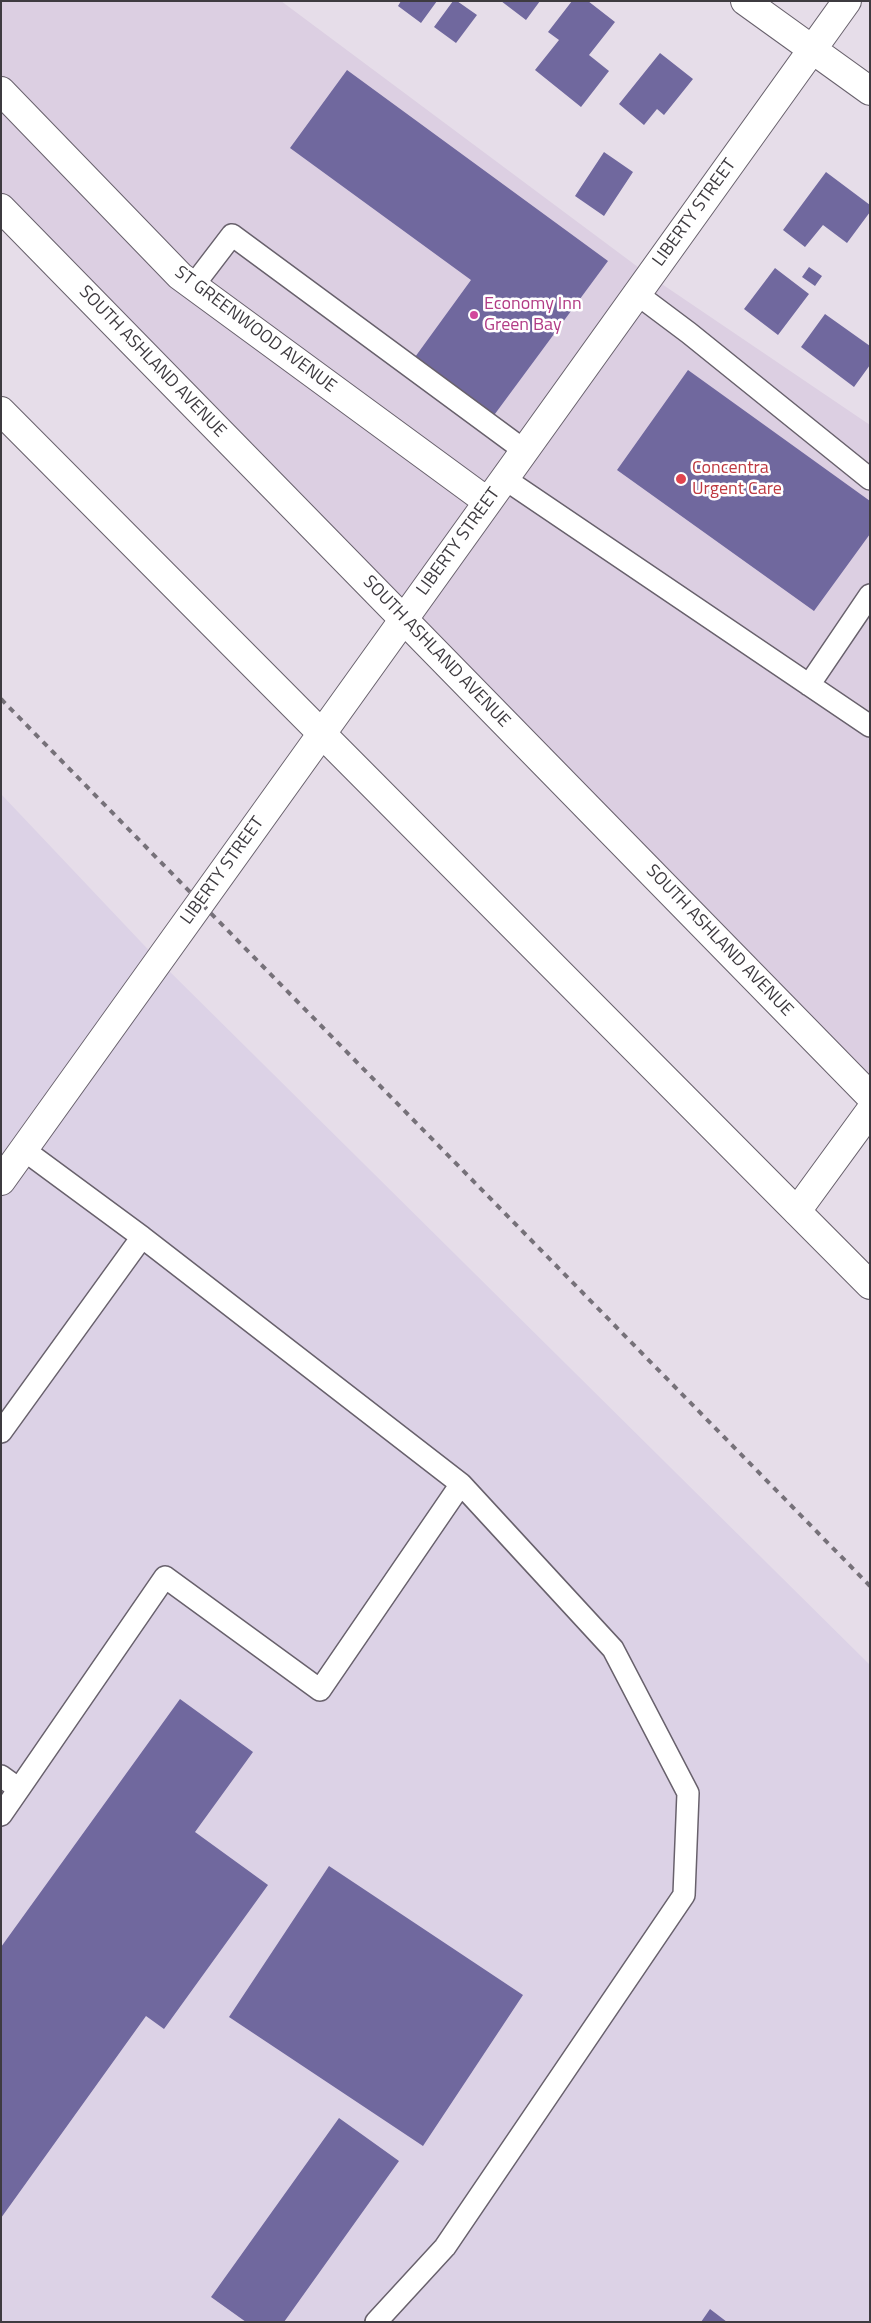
<!DOCTYPE html>
<html>
<head>
<meta charset="utf-8">
<style>
	body { margin:0 }
	#map { position:relative; width:871px; height:2323px; overflow:hidden; background:#e6dde9; font-family:"Titillium Web",sans-serif }
	canvas { display:block }
	.frame { position:absolute; inset:0; border:2px solid #3e3b40; pointer-events:none }
</style>
</head>
<body>
<div id="map">
<canvas width="871" height="2323"></canvas>
<div class="frame"></div>
</div>
<script>
const ctx = document.querySelector('canvas').getContext('2d');
ctx.lineJoin = 'round';
function fillPath(path, color) { ctx.fillStyle = color; ctx.fill(path, 'evenodd'); }
const poly = rows => new Path2D(rows.map(r => 'M' + r).join(''));
function stroke(path, color, width, dash) { ctx.strokeStyle = color; ctx.lineWidth = width; ctx.lineCap = dash ? 'butt' : 'round'; ctx.setLineDash(dash || []); ctx.stroke(path); }
function label(font, color, halo, rows, align = 'center') {
  ctx.font = font + ' "Titillium Web",sans-serif'; ctx.lineWidth = 5; ctx.setLineDash([]); ctx.textBaseline = 'middle'; ctx.strokeStyle = halo; ctx.fillStyle = color; for (const [text, x, y, turn = 0] of rows) {
    ctx.save(); ctx.translate(x, y); ctx.rotate((+turn || 0) * Math.PI / 180); ctx.textAlign = isNaN(turn) ? turn : align; if (halo) ctx.strokeText(text, 0, 0); ctx.fillText(text, 0, 0); ctx.restore();
  }
}
fillPath(poly([
	[1,1,281,1,650,276,870,425,870,1096,1,208]
]), '#dccfe2');
fillPath(poly([
	[1,794,159,961,870,1665,870,2322,1,2322]
]), '#dcd2e6');
fillPath(poly([
	[401,1,437,1,421,23,398,6],
	[453,1,457,1,477,15,456,43,434,27],
	[501,1,540,1,526,20],
	[572,1,588,1,615,22,589,55,609,71,581,107,535,70,559,40,548,32],
	[660,53,693,79,664,115,657,109,644,125,619,104],
	[347,70,608,261,489,422,410,364,471,280,290,148],
	[604,152,633,172,604,216,575,196],
	[826,172,870,205,870,212,847,243,823,225,805,247,783,230],
	[809,267,822,276,815,286,802,277],
	[775,268,809,294,778,335,744,309],
	[825,314,870,346,870,365,854,387,801,347],
	[688,370,870,501,870,534,814,611,617,470],
	[180,1699,253,1752,195,1832,268,1885,164,2029,146,2016,1,2218,1,1947],
	[329,1866,523,1995,423,2146,229,2017],
	[339,2118,399,2161,284,2322,246,2322,211,2297],
	[710,2309,727,2322,701,2322]
]), '#70689e');
const service = poly([
	[193,286,232,235,525,451],
	[637,294,689,333,870,479],
	[505,479,870,726],
	[809,685,870,595],
	[1,1432,142,1237,24,1150],
	[1,1776,19,1789,1,1815],
	[19,1789,165,1577,320,1690,461,1484,142,1237],
	[376,2322,445,2247,684,1895,688,1793,613,1649,461,1484]
]);
const minor = poly([
	[745,1,870,91],
	[1,91,180,276,488,502],
	[1,1181,847,1],
	[797,1211,870,1111]
]);
const secondary = poly([
	[1,208,870,1096],
	[1,411,870,1285]
]);
stroke(service, '#68616c', 24);
stroke(minor, '#68616c', 30);
stroke(secondary, '#68616c', 30);
stroke(service, '#fff', 21);
stroke(minor, '#fff', 28);
stroke(secondary, '#fff', 28);
stroke(poly([
	[1,699,870,1586]
]), '#767179', 4, [6, 6]);
for (const [x, y, r, color] of [
	[474,315,5,"#d1479c"],
	[681,479,6,"#e0444e"]
]) { const dot = new Path2D(); dot.arc(x, y, r, 0, 2 * Math.PI); ctx.fillStyle = color; ctx.fill(dot); stroke(dot, '#fff', 2); }
label('18px', '#3e3b40', '#fff', [
	["LIBERTY STREET",695,213,-54],
	["ST GREENWOOD AVENUE",255,330,37],
	["SOUTH ASHLAND AVENUE",152,362,46],
	["LIBERTY STREET",459,542,-54],
	["SOUTH ASHLAND AVENUE",436,652,46],
	["LIBERTY STREET",223,871,-54],
	["SOUTH ASHLAND AVENUE",719,941,46]
]);
label('18px', '#b23c85', '#fff', [
	["Economy Inn",484,305],
	["Green Bay",484,326]
], 'left');
label('18px', '#be3a42', '#fff', [
	["Concentra",692,469],
	["Urgent Care",692,490]
], 'left');
</script>
</body>
</html>
